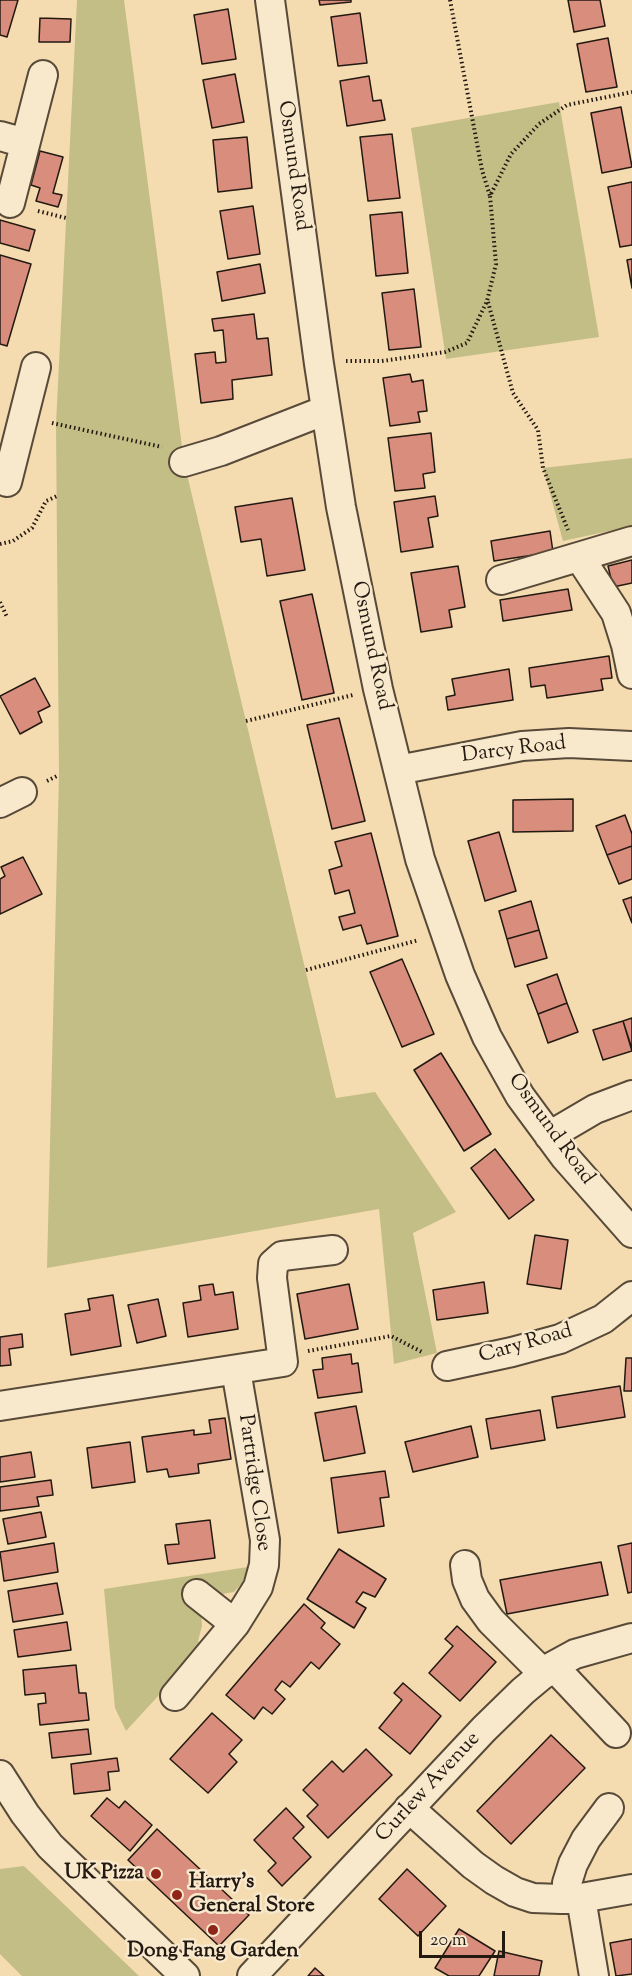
<!DOCTYPE html>
<html>
<head>
<meta charset="utf-8">
<style>
	body { margin:0 }
	#map { position:relative; width:632px; height:1976px; overflow:hidden; background:#f5dbb0; font-family:"Sorts Mill Goudy",serif }
	canvas { display:block }
	.scale { position:absolute; left:419px; top:1931px; width:86px; height:27px; box-sizing:border-box; border:3px solid #221911; border-top:0; padding-left:8px; font-size:18px; line-height:21px; white-space:nowrap; color:#221911; -webkit-text-stroke:4px #f8e8cc; paint-order:stroke }
</style>
</head>
<body>
<div id="map">
<canvas width="632" height="1976"></canvas>
<div class="scale">20 m</div>
</div>
<script>
const ctx = document.querySelector('canvas').getContext('2d');
ctx.lineJoin = 'round';
function fillPath(path, color) { ctx.fillStyle = color; ctx.fill(path, 'evenodd'); }
const poly = rows => new Path2D(rows.map(r => 'M' + r).join(''));
function stroke(path, color, width, dash) { ctx.strokeStyle = color; ctx.lineWidth = width; ctx.lineCap = dash ? 'butt' : 'round'; ctx.setLineDash(dash || []); ctx.stroke(path); }
function label(font, color, halo, rows, align = 'center') {
  ctx.font = font + ' "Sorts Mill Goudy",serif'; ctx.lineWidth = 5; ctx.setLineDash([]); ctx.textBaseline = 'middle'; ctx.strokeStyle = halo; ctx.fillStyle = color; for (const [text, x, y, turn = 0] of rows) {
    ctx.save(); ctx.translate(x, y); ctx.rotate((+turn || 0) * Math.PI / 180); ctx.textAlign = isNaN(turn) ? turn : align; if (halo) ctx.strokeText(text, 0, 0); ctx.fillText(text, 0, 0); ctx.restore();
  }
}
fillPath(poly([
	[77,0,124,0,184,462,336,1098,375,1092,456,1212,413,1233,437,1353,394,1364,379,1209,47,1268,59,775,56,424],
	[559,102,599,337,446,359,411,128],
	[632,458,632,526,563,541,543,468],
	[248,1567,242,1583,234,1592,222,1594,204,1581,188,1598,201,1611,202,1626,198,1641,203,1647,126,1731,115,1708,104,1589],
	[24,1866,139,1976,22,1976,0,1954,0,1869]
]), '#c2be86');
const building = poly([
	[0,0,18,0,7,37,0,35,0,0],
	[319,0,351,0,351,2,320,5,319,0],
	[568,0,600,0,605,26,574,32,568,0],
	[228,9,236,59,202,64,194,15,228,9],
	[360,13,367,63,338,66,331,17,360,13],
	[40,18,71,19,70,42,39,42,40,18],
	[608,38,617,87,586,92,577,44,608,38],
	[235,74,244,122,212,128,203,80,235,74],
	[369,76,373,101,381,100,385,120,347,126,340,81,369,76],
	[621,107,632,167,602,173,591,113,621,107],
	[392,134,400,198,368,201,360,137,392,134],
	[247,137,252,188,218,192,213,140,247,137],
	[40,151,63,157,53,193,62,195,58,207,36,201,40,188,31,185,40,151],
	[632,182,632,245,620,247,608,187,632,182],
	[253,206,260,254,228,259,220,211,253,206],
	[402,212,408,273,376,276,370,215,402,212],
	[0,220,35,230,29,251,0,243,0,220],
	[0,255,31,264,7,346,0,344,0,255],
	[632,259,632,288,627,260,632,259],
	[260,264,265,293,222,301,217,272,260,264],
	[414,289,421,347,389,350,382,293,414,289],
	[254,314,257,339,268,338,272,375,232,380,233,399,201,403,195,354,215,352,216,363,226,362,223,330,214,331,212,319,254,314],
	[410,374,412,382,423,380,427,411,418,412,420,422,390,426,383,378,410,374],
	[431,433,435,472,423,474,425,488,395,491,388,438,431,433],
	[435,496,438,516,428,518,433,547,401,552,394,502,435,496],
	[292,498,305,570,267,576,261,539,241,542,235,507,292,498],
	[550,531,553,552,494,561,491,541,550,531],
	[632,560,632,583,613,587,608,566,632,560],
	[458,566,465,607,449,610,452,627,421,632,411,573,458,566],
	[568,589,572,610,503,621,500,600,568,589],
	[312,594,334,693,302,700,280,601,312,594],
	[609,656,612,678,601,679,603,690,547,698,545,685,531,687,529,668,609,656],
	[509,669,513,700,448,710,446,697,455,695,452,679,509,669],
	[35,678,50,706,38,712,42,722,20,734,0,696,35,678],
	[339,718,365,821,332,829,307,725,339,718],
	[573,799,573,831,513,832,513,800,573,799],
	[625,815,632,834,632,846,607,855,596,826,625,815],
	[499,832,516,891,485,901,468,841,499,832],
	[371,833,398,936,367,944,361,925,343,930,339,917,355,913,349,890,335,894,329,870,342,866,335,842,371,833],
	[632,846,632,879,619,884,607,855,632,846],
	[23,857,42,894,0,914,0,879,5,876,1,867,23,857],
	[632,897,632,923,623,900,632,897],
	[531,901,539,930,507,939,499,911,531,901],
	[539,930,547,958,515,967,507,939,539,930],
	[402,959,434,1034,402,1047,370,972,402,959],
	[557,974,567,1003,538,1014,527,985,557,974],
	[567,1003,578,1032,548,1043,538,1014,567,1003],
	[632,1018,632,1049,623,1021,632,1018],
	[623,1021,632,1051,603,1060,593,1030,623,1021],
	[441,1053,491,1134,464,1151,414,1070,441,1053],
	[495,1149,534,1200,509,1219,471,1168,495,1149],
	[535,1235,568,1240,561,1289,527,1284,535,1235],
	[484,1282,488,1313,437,1320,433,1290,484,1282],
	[213,1284,215,1295,233,1292,238,1329,188,1337,183,1303,201,1300,199,1286,213,1284],
	[349,1284,358,1329,305,1339,297,1294,349,1284],
	[113,1295,121,1346,71,1355,65,1314,90,1310,88,1299,113,1295],
	[158,1299,166,1336,137,1343,128,1305,158,1299],
	[22,1334,23,1347,9,1349,11,1365,0,1366,0,1337,22,1334],
	[351,1354,352,1364,358,1363,362,1392,318,1398,313,1370,323,1369,322,1358,351,1354],
	[626,1358,632,1358,632,1391,624,1391,626,1358],
	[620,1386,625,1417,557,1428,552,1397,620,1386],
	[356,1406,365,1453,324,1461,315,1413,356,1406],
	[540,1410,545,1440,491,1449,486,1419,540,1410],
	[225,1418,231,1459,198,1464,199,1473,169,1477,167,1469,147,1472,142,1437,194,1430,194,1435,211,1433,209,1420,225,1418],
	[471,1426,478,1457,413,1472,405,1442,471,1426],
	[130,1442,135,1482,92,1488,87,1448,130,1442],
	[31,1452,35,1477,0,1482,0,1457,31,1452],
	[385,1471,389,1497,380,1498,384,1526,338,1533,331,1478,385,1471],
	[51,1480,53,1495,37,1497,39,1506,0,1511,0,1487,51,1480],
	[41,1512,46,1537,8,1544,3,1519,41,1512],
	[210,1520,215,1558,168,1564,165,1545,179,1544,176,1524,210,1520],
	[54,1543,58,1572,4,1581,0,1552,54,1543],
	[632,1543,632,1592,628,1593,618,1546,632,1543],
	[339,1549,386,1579,375,1597,363,1592,356,1602,366,1608,354,1628,307,1599,339,1549],
	[601,1562,608,1595,507,1614,500,1580,601,1562],
	[57,1583,63,1614,13,1622,8,1591,57,1583],
	[304,1604,325,1623,321,1628,340,1644,319,1669,311,1662,290,1687,282,1681,275,1690,285,1699,272,1714,263,1707,254,1719,226,1695,304,1604],
	[67,1622,71,1650,18,1657,14,1630,67,1622],
	[457,1626,496,1662,460,1701,429,1673,453,1646,445,1639,457,1626],
	[76,1665,79,1693,86,1693,89,1720,40,1725,38,1704,46,1703,45,1693,25,1695,23,1670,76,1665],
	[403,1683,441,1716,410,1754,379,1728,402,1700,394,1693,403,1683],
	[212,1713,242,1740,229,1754,237,1762,208,1793,170,1759,212,1713],
	[88,1729,91,1754,52,1758,49,1733,88,1729],
	[551,1735,585,1768,511,1844,477,1811,551,1735],
	[366,1749,392,1775,328,1838,307,1816,318,1805,303,1790,332,1761,343,1772,366,1749],
	[117,1758,119,1771,108,1772,110,1790,74,1794,71,1764,117,1758],
	[107,1798,119,1808,125,1801,152,1825,130,1851,91,1816,107,1798],
	[286,1808,304,1827,293,1838,311,1857,282,1886,268,1871,276,1863,254,1840,286,1808],
	[157,1829,249,1915,219,1946,128,1860,157,1829],
	[407,1869,446,1906,418,1936,379,1899,407,1869],
	[459,1929,495,1951,479,1976,449,1976,435,1968,459,1929],
	[632,1939,632,1974,616,1976,610,1943,632,1939],
	[499,1951,542,1961,539,1976,494,1976,499,1951],
	[315,1968,324,1976,308,1976,315,1968]
]);
fillPath(building, '#d98d7c');
stroke(building, '#221911', 1.5);
const minor = poly([
	[270,0,319,364,341,507,378,689,420,859,460,975,487,1037,520,1096,565,1157,632,1233],
	[0,136,25,143],
	[10,203,43,75],
	[184,462,221,451,326,410],
	[7,482,36,367],
	[580,558,616,613,626,645,632,674],
	[501,580,632,541],
	[398,770,522,746,569,743,632,746],
	[0,803,22,792],
	[549,1136,595,1109,632,1095],
	[447,1366,512,1352,560,1339,603,1319,632,1296],
	[0,1406,283,1362,272,1278,273,1264,282,1256,333,1250],
	[465,1565,467,1580,475,1599,491,1621,544,1674],
	[197,1594,235,1624],
	[553,1666,616,1733],
	[175,1696,235,1624,258,1587,264,1565,265,1540,236,1370],
	[0,1775,25,1814,50,1846,185,1976],
	[409,1808,473,1865,494,1880,515,1892,533,1898,561,1899,581,1898,632,1889],
	[581,1898,594,1976],
	[568,1899,567,1883,573,1864,586,1839,609,1808],
	[252,1976,484,1729,523,1691,553,1666,575,1654,632,1638]
]);
stroke(minor, '#574a39', 32);
stroke(poly([
	[450,0,482,170,490,196],
	[38,211,66,218],
	[488,302,513,393,538,430,543,468,568,530],
	[346,361,382,361,445,352,467,343,487,301,496,264,490,196,511,154,539,124,567,105,632,92],
	[52,423,162,447],
	[0,544,13,541,32,528,46,501,57,496],
	[0,602,7,617],
	[246,721,353,695],
	[47,781,59,775],
	[306,970,419,940],
	[308,1351,391,1336,424,1353]
]), '#221911', 4, [1.5, 3]);
stroke(minor, '#f8e8cc', 28);
for (const [x, y, r, color] of [
	[156,1874,6,"#8f2418"],
	[177,1895,6,"#8f2418"],
	[213,1930,6,"#8f2418"]
]) { const dot = new Path2D(); dot.arc(x, y, r, 0, 2 * Math.PI); ctx.fillStyle = color; ctx.fill(dot); stroke(dot, '#f8e8cc', 2); }
label('21px', '#221911', '#f8e8cc', [
	["Osmund Road",292,166,82],
	["Osmund Road",370,646,78],
	["Darcy Road",514,751,-7],
	["Osmund Road",550,1130,54],
	["Cary Road",526,1345,-16],
	["Partridge Close",253,1483,82],
	["Curlew Avenue",429,1788,-47]
]);
label('bold 21px', '#221911', '#f8e8cc', [
	["UK Pizza",144,1874],
	["Harry's",189,1883,"left"],
	["General Store",189,1907,"left"],
	["Dong Fang Garden",213,1952,"center"]
], 'right');
</script>
</body>
</html>
